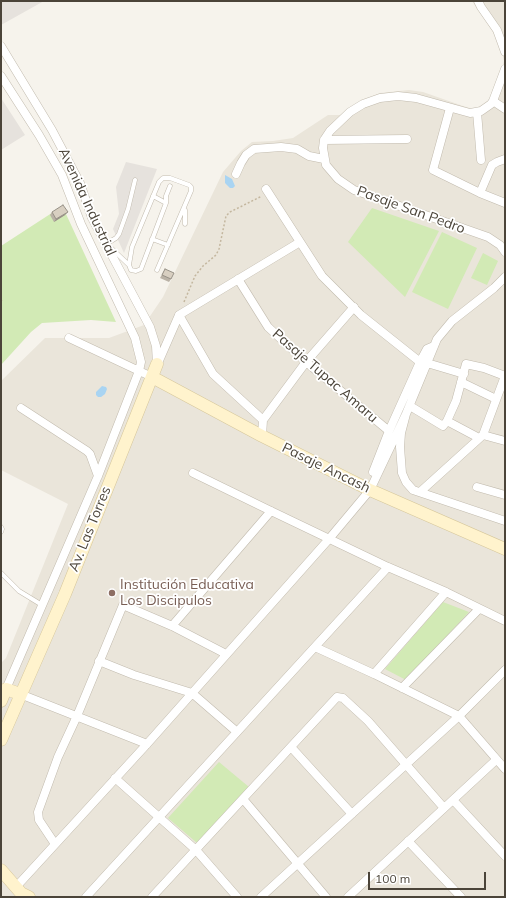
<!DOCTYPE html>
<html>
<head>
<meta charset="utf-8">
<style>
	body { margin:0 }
	#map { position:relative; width:506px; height:898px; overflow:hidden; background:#f6f3ec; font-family:Mulish,sans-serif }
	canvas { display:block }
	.frame { position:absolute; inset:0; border:2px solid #4b4439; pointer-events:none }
	.scale { position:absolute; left:368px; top:872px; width:118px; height:18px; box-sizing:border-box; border:2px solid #4b4439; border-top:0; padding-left:5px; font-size:12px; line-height:14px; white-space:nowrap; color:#4b4439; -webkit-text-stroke:3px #fff; paint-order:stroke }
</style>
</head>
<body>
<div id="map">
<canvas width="506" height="898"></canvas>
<div class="frame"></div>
<div class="scale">100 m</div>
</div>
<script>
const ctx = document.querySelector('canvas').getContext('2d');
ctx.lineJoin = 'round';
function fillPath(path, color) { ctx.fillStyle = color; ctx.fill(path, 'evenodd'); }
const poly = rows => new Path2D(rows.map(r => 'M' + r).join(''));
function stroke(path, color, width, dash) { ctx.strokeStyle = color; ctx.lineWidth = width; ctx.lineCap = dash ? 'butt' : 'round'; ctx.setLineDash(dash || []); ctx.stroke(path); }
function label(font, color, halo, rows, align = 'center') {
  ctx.font = font + ' Mulish,sans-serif'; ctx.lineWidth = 3.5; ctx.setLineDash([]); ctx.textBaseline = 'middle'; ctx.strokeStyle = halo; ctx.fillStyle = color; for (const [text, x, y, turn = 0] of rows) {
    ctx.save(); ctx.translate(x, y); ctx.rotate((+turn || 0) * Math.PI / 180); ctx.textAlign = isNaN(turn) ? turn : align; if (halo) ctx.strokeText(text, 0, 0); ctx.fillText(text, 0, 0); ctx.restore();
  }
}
fillPath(poly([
	[472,1,505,1,505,897,1,897,1,663,6,658,68,504,1,470,1,381,45,338,109,338,144,325,163,297,223,172,241,151,252,142,273,141,293,138,328,115,340,115,360,102,380,93,409,90,423,92,463,106,473,109,483,106,493,95,502,72,504,61,501,48,493,32]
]), '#eae5da');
fillPath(poly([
	[1,1,44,1,1,25],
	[1,98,25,135,1,150],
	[126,162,157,169,124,253,113,229,119,214,116,187]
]), '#e6e2dd');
fillPath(poly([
	[61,207,66,214,116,322,91,320,42,323,31,332,1,365,1,246],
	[372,208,439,231,405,297,348,242],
	[442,232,477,248,448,309,412,292],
	[483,253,498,261,487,285,471,278],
	[443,602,469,612,406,680,385,669],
	[219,762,249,787,197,843,168,818]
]), '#d2eab5');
fillPath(poly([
	[225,175,232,179,235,186,233,188,230,188,225,183],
	[102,386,106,387,107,389,105,394,101,397,98,397,96,395,96,392]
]), '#a9d4f2');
const lane = poly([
	[153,196,166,203],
	[185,210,185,224],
	[152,239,168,245],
	[106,244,116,238,119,234,128,209,135,180],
	[111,248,129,265,131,270,136,271,141,269,166,203,166,196,170,186],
	[129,265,132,247,159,182,163,178,170,178,189,185,191,187,191,191,157,270],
	[1,527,2,529,1,532],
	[1,573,19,591,42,605]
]);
const street = poly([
	[478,1,481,7,497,30,505,52],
	[1,46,52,130,80,183,92,218,150,327,156,346,157,364],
	[505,69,493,101,491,104,481,111,470,113,416,98,398,96,380,98,363,104,350,112,330,131,324,140,323,148,326,165,338,179,354,190,488,237,500,245,505,252],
	[1,76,39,135,62,175,81,224,135,338,141,362,139,371,98,476,6,689],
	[493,101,505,109],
	[450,108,433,170,480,193,505,203],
	[477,112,481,160],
	[324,140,407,139],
	[236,174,241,163,246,155,254,149,281,147,297,149,309,156,324,159],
	[266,189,322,276,361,315,420,362],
	[480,193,492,165,497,162,505,159],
	[505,277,494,288,452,321,437,339,406,414,401,433,400,447,402,473,406,482,413,490,505,521],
	[238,279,268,327,306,362,389,431],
	[179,315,213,374,263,420,262,436],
	[69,338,152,377],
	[158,363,179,315,300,242],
	[427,363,464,374],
	[461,382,496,399],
	[410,406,443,426,447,421,479,438],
	[21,408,87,451,90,454,98,476],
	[263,420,306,362,354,307],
	[483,435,505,441],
	[373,472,389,431,420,362,427,349,434,346],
	[193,473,271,511,388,567,446,592,505,621],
	[477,487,505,495],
	[420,492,483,435,505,376,484,368,466,364,456,401,447,421],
	[172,626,271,511],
	[315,647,374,674,459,716,505,769],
	[99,661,134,675,192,693,237,732],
	[374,674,446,592],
	[402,688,479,609],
	[20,694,147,744],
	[291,747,352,814],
	[115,778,196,850,237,897],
	[243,799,326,897],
	[453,800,505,856],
	[408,841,461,897],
	[55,844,39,820,38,812,58,757,77,716,123,605,172,626,226,654],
	[16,887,147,744,329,539,370,490,406,414],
	[86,897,388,567],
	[152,897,337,697,343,698,368,721,444,808],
	[261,897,459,716,505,670],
	[348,897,496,760]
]);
const secondary = poly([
	[152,377,262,436,370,490,505,549],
	[1,701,6,689,20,694],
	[1,740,65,594,157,364],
	[1,870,21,893,29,897]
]);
stroke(lane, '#c2bbae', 5);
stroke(street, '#c2bbae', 9);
stroke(secondary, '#d6c79b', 13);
stroke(poly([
	[1,300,2,301],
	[184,302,195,276,203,266,216,255,219,249,226,216,230,212,262,196]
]), '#c4b79f', 1.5, [2, 2]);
stroke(lane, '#fff', 4);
stroke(street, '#fff', 8);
stroke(secondary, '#fff3cd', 12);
fillPath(poly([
	[52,212,65,215,54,222,50,215],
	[165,269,171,279,169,282,160,278]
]), '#bab2a6');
fillPath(poly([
	[68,212,65,215,54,222,56,219]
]), '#979187');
const building = poly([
	[63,205,68,212,56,219,52,212,63,205],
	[165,269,174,273,171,279,162,275,165,269]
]);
fillPath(building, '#d8cfc1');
stroke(building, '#979187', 1);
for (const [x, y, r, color] of [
	[112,593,4,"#8d6e63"]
]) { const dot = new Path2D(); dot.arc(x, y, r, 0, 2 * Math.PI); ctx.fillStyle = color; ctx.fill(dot); stroke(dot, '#fff', 1.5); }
label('14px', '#4b4439', '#fff', [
	["Avenida Industrial",87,202,65],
	["Pasaje San Pedro",411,210,20],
	["Pasaje Tupac Amaru",325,376,41],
	["Pasaje Ancash",326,468,26],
	["Av. Las Torres",90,529,-68]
]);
label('14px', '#785e54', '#fff', [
	["Institución Educativa",120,585],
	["Los Discipulos",120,601]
], 'left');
</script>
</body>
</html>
